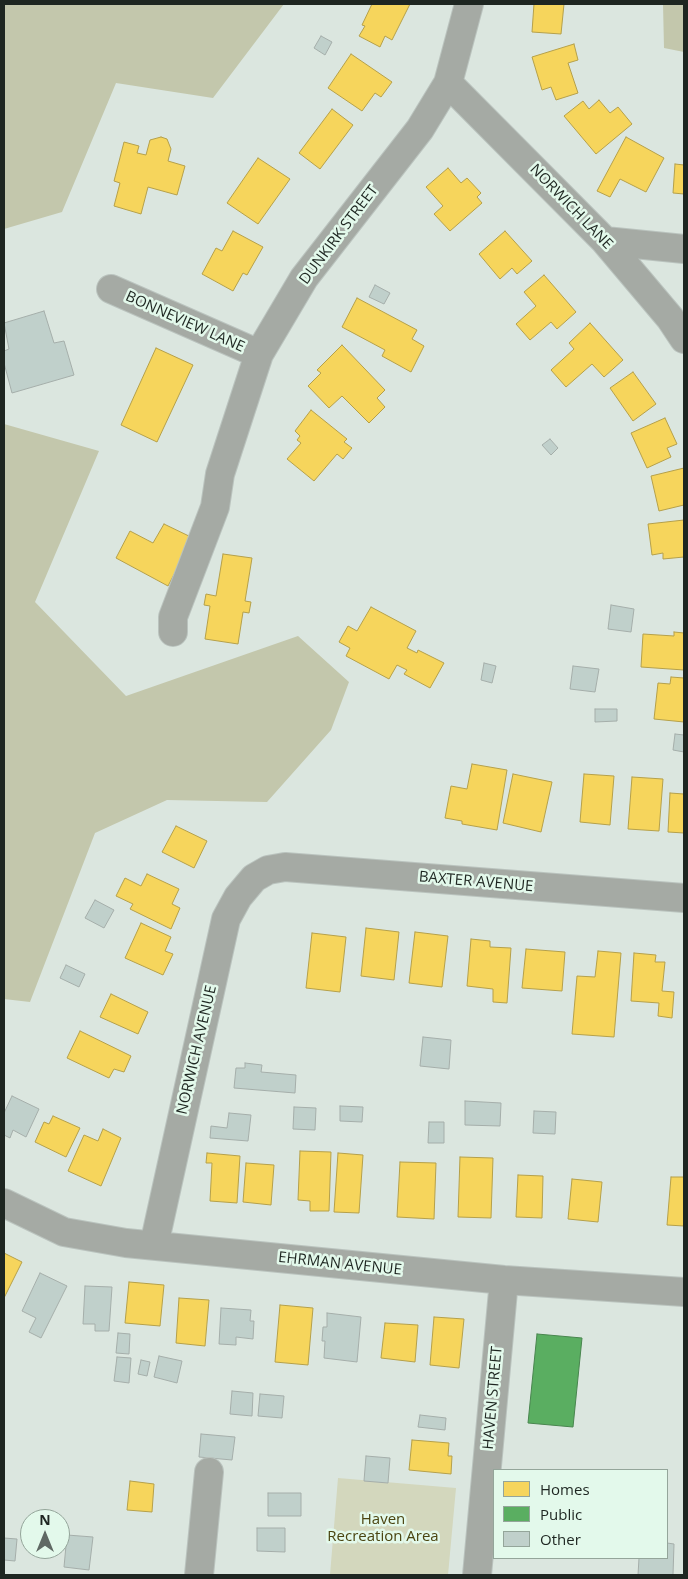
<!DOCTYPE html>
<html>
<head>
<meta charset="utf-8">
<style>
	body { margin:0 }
	#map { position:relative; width:688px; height:1579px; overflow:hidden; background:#dbe6df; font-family:"Open Sans",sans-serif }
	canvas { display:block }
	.frame { position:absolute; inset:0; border:5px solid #1e2621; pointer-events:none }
	.legend { position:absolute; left:493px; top:1469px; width:175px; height:90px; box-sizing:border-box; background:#e3f9eb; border:1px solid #94a59a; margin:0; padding:6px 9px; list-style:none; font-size:15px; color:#1e2621 }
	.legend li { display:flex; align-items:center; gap:10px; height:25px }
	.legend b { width:25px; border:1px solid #94a59a }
	.north { position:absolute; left:20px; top:1509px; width:50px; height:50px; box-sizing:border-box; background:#e3f9eb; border:1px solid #94a59a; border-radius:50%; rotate:0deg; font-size:14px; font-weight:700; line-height:20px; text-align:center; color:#1e2621 }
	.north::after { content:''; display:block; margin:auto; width:18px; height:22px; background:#606964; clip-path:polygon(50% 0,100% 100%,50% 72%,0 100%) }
</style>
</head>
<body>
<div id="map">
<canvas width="688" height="1579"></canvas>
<div class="frame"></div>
<ul class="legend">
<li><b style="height:14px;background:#f6d55c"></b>Homes</li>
<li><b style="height:14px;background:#5aae61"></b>Public</li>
<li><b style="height:14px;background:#c0d0cb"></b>Other</li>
</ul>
<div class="north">N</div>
</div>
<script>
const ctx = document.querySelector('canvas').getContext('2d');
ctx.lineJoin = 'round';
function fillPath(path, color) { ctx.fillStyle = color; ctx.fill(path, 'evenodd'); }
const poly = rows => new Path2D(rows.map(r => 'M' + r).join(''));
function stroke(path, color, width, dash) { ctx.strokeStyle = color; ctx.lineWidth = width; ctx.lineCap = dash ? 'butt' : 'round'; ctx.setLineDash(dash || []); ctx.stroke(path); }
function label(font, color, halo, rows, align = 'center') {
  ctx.font = font + ' "Open Sans",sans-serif'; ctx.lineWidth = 5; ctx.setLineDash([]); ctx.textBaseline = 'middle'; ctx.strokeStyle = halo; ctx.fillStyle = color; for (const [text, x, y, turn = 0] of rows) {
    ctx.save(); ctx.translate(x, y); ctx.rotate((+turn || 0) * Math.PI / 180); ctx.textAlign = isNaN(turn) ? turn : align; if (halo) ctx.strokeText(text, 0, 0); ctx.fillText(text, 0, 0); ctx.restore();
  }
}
fillPath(poly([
	[338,1478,456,1488,448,1575,330,1575]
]), '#d3d7bd');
fillPath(poly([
	[4,4,284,4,213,98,116,83,62,212,4,229],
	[663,4,684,4,684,52,664,48],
	[4,424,99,451,35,602,126,696,298,636,349,682,331,730,267,802,167,800,95,833,30,1002,4,999]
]), '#c3c7ac');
const homes = poly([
	[372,4,410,4,392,40,385,36,380,47,359,36,365,26,362,25,372,4],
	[534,4,564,4,561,34,532,32,534,4],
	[574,44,578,60,568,63,578,93,556,100,551,87,542,90,532,57,574,44],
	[351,54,392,82,381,97,375,93,362,111,328,88,351,54],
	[599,100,610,113,618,107,632,124,596,154,564,116,583,101,589,109,599,100],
	[332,109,353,125,320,169,299,153,332,109],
	[161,137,167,139,171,149,168,161,185,166,177,195,148,187,141,214,114,206,120,183,114,181,124,142,139,146,137,153,146,155,150,140,161,137],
	[626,137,664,158,646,192,620,179,610,197,597,191,626,137],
	[258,158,290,179,258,224,227,203,258,158],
	[675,164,684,165,684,194,673,193,675,164],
	[448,168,461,183,467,178,481,193,477,197,482,203,450,231,434,214,443,206,426,187,448,168],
	[233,231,263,247,247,275,243,273,233,291,202,274,216,248,222,251,233,231],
	[505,231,532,261,517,274,512,268,500,279,479,254,505,231],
	[544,275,576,312,557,329,551,322,530,340,516,324,536,306,524,292,544,275],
	[357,298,417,330,412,339,424,346,411,372,382,356,385,350,342,327,357,298],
	[590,323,623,360,604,377,592,364,566,387,551,370,574,349,569,343,590,323],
	[342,345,385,390,377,398,385,407,369,423,342,396,329,408,308,386,321,373,317,370,342,345],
	[156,348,193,365,157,442,121,425,156,348],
	[633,372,656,404,633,421,610,388,633,372],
	[311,410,347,439,344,442,352,448,343,459,337,454,314,481,287,459,301,443,297,440,300,436,295,431,311,410],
	[665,418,677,444,667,448,671,457,647,468,631,433,665,418],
	[684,468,684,505,659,511,651,476,684,468],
	[684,520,684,557,663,559,663,553,652,555,648,524,684,520],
	[164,524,193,538,168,586,116,558,130,531,153,543,164,524],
	[223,554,252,558,245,601,251,602,249,613,243,612,238,644,205,639,210,606,204,605,206,594,216,596,223,554],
	[371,607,416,631,407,648,417,653,418,650,444,663,430,688,404,674,407,670,397,665,389,679,346,656,350,648,339,642,348,626,357,631,371,607],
	[674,632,684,633,684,670,641,667,643,634,674,636,674,632],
	[671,677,684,678,684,722,654,719,658,683,670,684,671,677],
	[472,764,507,770,497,830,462,824,462,821,445,818,451,786,467,789,472,764],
	[513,774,552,782,541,832,503,823,513,774],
	[584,774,614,776,610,825,580,822,584,774],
	[632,777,663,779,659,831,628,829,632,777],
	[670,793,684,794,684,833,668,832,670,793],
	[176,826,207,841,194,868,162,852,176,826],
	[147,874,179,889,172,904,180,908,171,929,130,909,133,904,116,896,125,878,141,886,147,874],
	[141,923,171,937,165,951,173,954,163,975,125,958,141,923],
	[366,928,399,932,394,980,361,976,366,928],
	[415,932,448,936,442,987,409,983,415,932],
	[312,933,346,937,340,992,306,988,312,933],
	[471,939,490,941,490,947,511,948,507,1003,493,1002,493,989,467,986,471,939],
	[526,949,565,952,562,991,522,988,526,949],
	[598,951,621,953,614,1037,572,1034,577,976,595,977,598,951],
	[634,953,656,955,655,962,665,962,662,991,674,992,672,1018,658,1016,659,1003,631,1001,634,953],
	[111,994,148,1012,138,1034,100,1017,111,994],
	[80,1031,131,1056,124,1072,114,1069,109,1078,67,1058,80,1031],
	[53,1116,80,1128,66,1157,35,1142,44,1122,49,1124,53,1116],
	[103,1129,121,1138,101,1186,68,1171,84,1135,98,1141,103,1129],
	[300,1151,331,1152,329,1211,310,1211,310,1201,298,1200,300,1151],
	[207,1153,240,1156,237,1203,210,1201,212,1163,206,1163,207,1153],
	[338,1153,363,1155,359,1213,334,1212,338,1153],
	[460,1157,493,1158,491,1218,458,1217,460,1157],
	[400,1162,436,1163,434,1219,397,1217,400,1162],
	[246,1163,274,1165,271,1205,243,1202,246,1163],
	[518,1175,543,1176,542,1218,516,1217,518,1175],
	[671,1177,684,1177,684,1226,667,1225,671,1177],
	[572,1179,602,1182,598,1222,568,1219,572,1179],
	[4,1253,22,1262,4,1298,4,1253],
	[129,1282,164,1285,160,1326,125,1323,129,1282],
	[179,1298,209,1300,205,1346,176,1343,179,1298],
	[280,1305,313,1308,308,1365,275,1362,280,1305],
	[434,1317,464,1319,459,1368,430,1365,434,1317],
	[385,1323,418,1325,415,1362,381,1358,385,1323],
	[412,1440,449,1443,448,1456,452,1456,451,1474,409,1470,412,1440],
	[130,1481,154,1484,152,1512,127,1510,130,1481]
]);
fillPath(homes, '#f6d55c');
stroke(homes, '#b5a04a', 1);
const public = poly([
	[537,1334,582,1338,573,1427,528,1423,537,1334]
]);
fillPath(public, '#5aae61');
stroke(public, '#48854e', 1);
const building = poly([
	[321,36,332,42,325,55,314,48,321,36],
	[375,285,390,293,384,304,369,297,375,285],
	[44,311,54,343,64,341,74,375,12,393,4,363,4,351,9,349,4,323,44,311],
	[550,439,558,448,551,455,542,445,550,439],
	[611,605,634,609,631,632,608,629,611,605],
	[484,663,496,666,492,683,481,680,484,663],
	[573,666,599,669,595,692,570,689,573,666],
	[595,709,617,709,617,721,595,722,595,709],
	[675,734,684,735,684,752,673,750,675,734],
	[95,900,114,910,104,928,85,918,95,900],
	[66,965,85,974,79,987,60,978,66,965],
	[423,1037,451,1040,449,1069,420,1066,423,1037],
	[245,1063,262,1065,261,1072,296,1075,295,1093,234,1088,236,1068,245,1068,245,1063],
	[12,1096,39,1109,26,1137,13,1130,10,1138,4,1135,4,1113,12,1096],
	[465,1101,501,1103,500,1126,465,1125,465,1101],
	[340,1106,363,1107,362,1122,340,1121,340,1106],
	[294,1107,316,1108,315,1130,293,1129,294,1107],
	[534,1111,556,1112,555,1134,533,1133,534,1111],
	[229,1113,251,1115,248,1141,210,1138,211,1126,227,1128,229,1113],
	[429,1122,444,1122,444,1143,428,1143,429,1122],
	[40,1273,67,1286,41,1338,29,1332,36,1318,22,1311,40,1273],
	[85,1286,112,1287,109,1331,95,1331,95,1324,83,1324,85,1286],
	[221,1308,251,1310,250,1321,254,1321,253,1339,236,1337,236,1345,219,1344,221,1308],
	[327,1313,361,1317,357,1362,324,1358,325,1341,322,1341,323,1327,327,1327,327,1313],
	[118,1333,130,1334,129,1354,116,1353,118,1333],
	[159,1356,182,1361,177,1383,154,1377,159,1356],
	[117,1357,131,1358,129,1383,114,1381,117,1357],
	[141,1360,150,1362,147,1376,138,1374,141,1360],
	[232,1391,253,1393,252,1416,230,1414,232,1391],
	[260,1394,284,1396,282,1418,258,1416,260,1394],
	[420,1415,446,1418,445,1430,418,1427,420,1415],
	[201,1434,235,1437,232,1460,199,1457,201,1434],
	[366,1456,390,1458,388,1483,364,1481,366,1456],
	[268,1493,301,1493,301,1516,268,1516,268,1493],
	[257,1528,285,1528,285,1552,257,1551,257,1528],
	[67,1535,93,1537,89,1570,64,1567,67,1535],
	[4,1538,17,1539,15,1561,4,1560,4,1538],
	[667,1543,674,1544,673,1575,638,1575,639,1558,667,1558,667,1543]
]);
fillPath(building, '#c0d0cb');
stroke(building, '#a5aeaa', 1);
const minor = poly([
	[448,83,605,241,670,318,684,339],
	[605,241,684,249],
	[111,289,259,354],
	[173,632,173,617,215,507,220,474,259,354,304,278,420,129,448,83,469,4],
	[4,1203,64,1232,126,1243,504,1280,684,1292],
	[154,1245,226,919,238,897,254,878,268,870,285,867,684,898],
	[199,1575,209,1472],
	[477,1575,504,1280]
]);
stroke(minor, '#bac3be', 30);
stroke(minor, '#a5aaa4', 28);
label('15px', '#1e2621', '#e3f9eb', [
	["NORWICH LANE",571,207,46],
	["DUNKIRK STREET",339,235,-53],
	["BONNEVIEW LANE",185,322,24],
	["BAXTER AVENUE",476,882,5],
	["NORWICH AVENUE",197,1050,-77],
	["EHRMAN AVENUE",340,1264,6],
	["HAVEN STREET",493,1398,-85]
]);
label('15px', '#4b4511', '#e3f9eb', [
	["Haven",383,1520],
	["Recreation Area",383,1537]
]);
</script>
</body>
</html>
